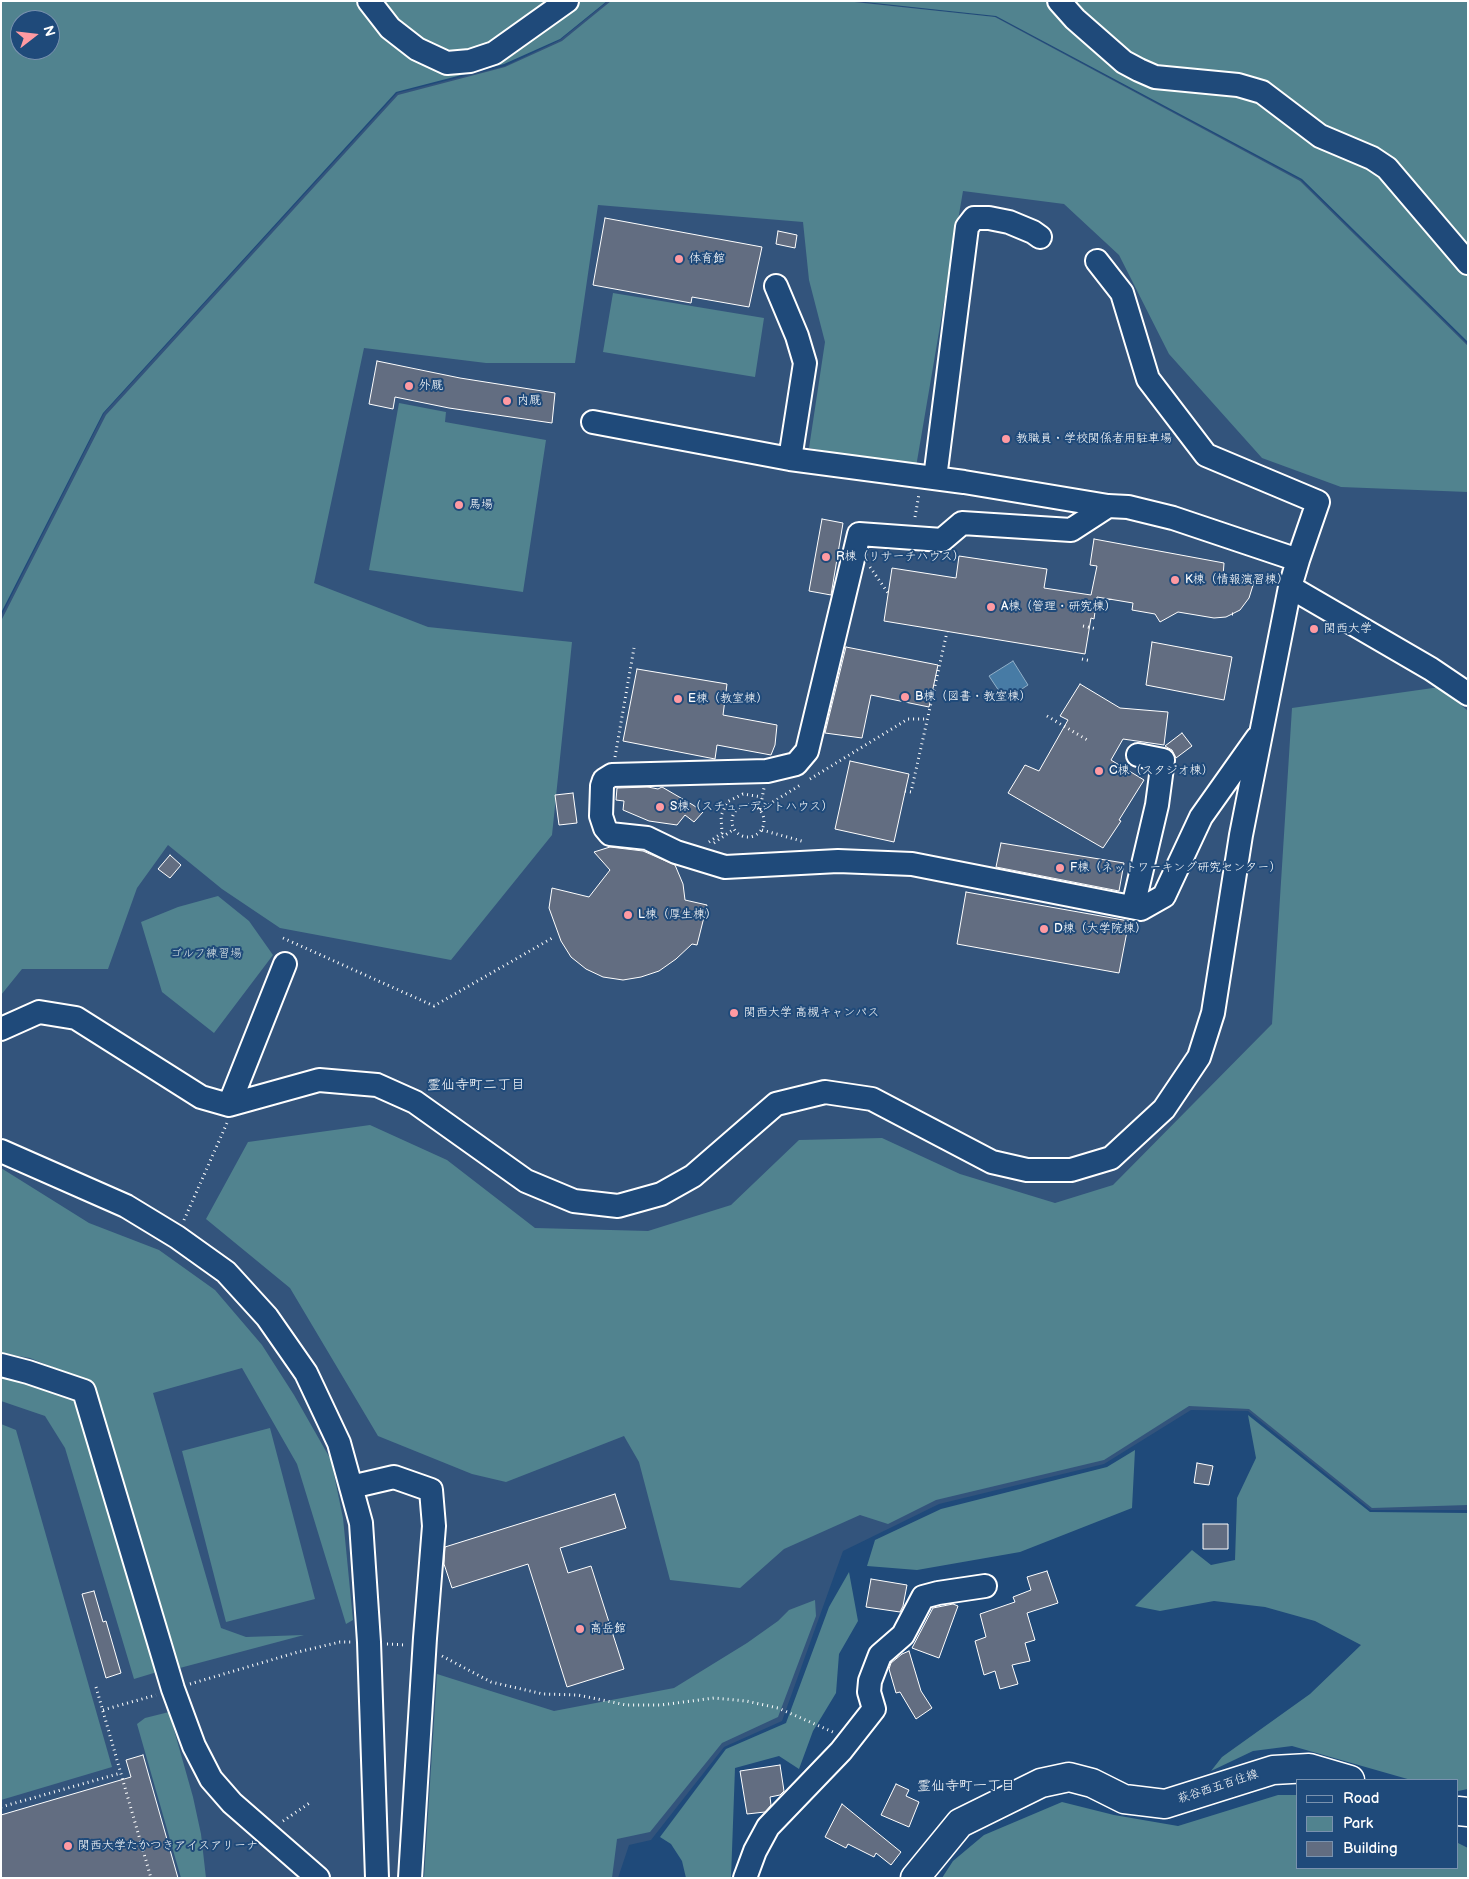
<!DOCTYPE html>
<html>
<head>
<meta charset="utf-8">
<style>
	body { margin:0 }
	#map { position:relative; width:1469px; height:1879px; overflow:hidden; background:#1f4a7a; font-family:"Balsamiq Sans",sans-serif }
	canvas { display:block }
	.frame { position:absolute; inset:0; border:2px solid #fff; pointer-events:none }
	.legend { position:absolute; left:1296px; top:1779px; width:162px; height:90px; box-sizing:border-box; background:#1f4a7a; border:1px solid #7992af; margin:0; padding:6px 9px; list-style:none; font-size:15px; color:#fff }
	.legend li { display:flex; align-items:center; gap:10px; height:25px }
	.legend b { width:25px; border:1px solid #7992af }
	.north { position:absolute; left:10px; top:10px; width:50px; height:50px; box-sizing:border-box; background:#1f4a7a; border:1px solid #7992af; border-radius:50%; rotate:74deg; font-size:14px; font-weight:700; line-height:20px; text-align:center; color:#fff }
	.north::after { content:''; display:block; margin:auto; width:18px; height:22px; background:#ff9aa2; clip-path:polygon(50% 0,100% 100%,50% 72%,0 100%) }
</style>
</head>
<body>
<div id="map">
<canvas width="1469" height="1879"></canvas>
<div class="frame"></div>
<ul class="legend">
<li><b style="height:6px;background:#1f4a7a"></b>Road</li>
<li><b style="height:14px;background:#51838f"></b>Park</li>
<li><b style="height:14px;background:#626d81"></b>Building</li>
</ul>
<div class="north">N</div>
</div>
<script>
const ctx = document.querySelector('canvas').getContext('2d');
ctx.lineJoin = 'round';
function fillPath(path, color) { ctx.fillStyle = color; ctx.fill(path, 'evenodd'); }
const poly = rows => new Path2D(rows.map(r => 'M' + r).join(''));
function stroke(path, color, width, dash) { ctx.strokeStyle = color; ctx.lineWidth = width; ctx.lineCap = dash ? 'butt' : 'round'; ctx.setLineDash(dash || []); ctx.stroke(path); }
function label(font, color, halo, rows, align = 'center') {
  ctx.font = font + ' "Balsamiq Sans","Klee One",sans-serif'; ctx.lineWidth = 4; ctx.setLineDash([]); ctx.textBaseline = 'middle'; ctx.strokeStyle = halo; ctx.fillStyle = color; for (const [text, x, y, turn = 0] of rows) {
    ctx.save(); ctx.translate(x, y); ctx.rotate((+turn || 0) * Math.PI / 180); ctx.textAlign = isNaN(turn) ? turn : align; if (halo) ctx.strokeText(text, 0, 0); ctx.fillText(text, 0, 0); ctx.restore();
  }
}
fillPath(poly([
	[608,1,851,1,996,17,1301,180,1468,344,1468,1510,1371,1510,1248,1411,1191,1410,1104,1464,939,1504,843,1551,782,1721,724,1747,651,1840,629,1845,618,1878,1,1878,1,616,104,413,397,93,505,66,560,40]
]), '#33547c');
fillPath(poly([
	[1,1,607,1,560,39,504,64,396,92,103,413,1,613],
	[20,20,50,20,50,50,20,50],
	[611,1,845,1,995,17,1300,181,1468,346,1468,492,1341,487,1262,458,1169,354,1119,255,1064,204,963,191,916,467,809,448,825,342,809,280,803,222,598,205,575,363,486,363,364,348,314,583,428,627,572,642,552,835,451,960,280,928,222,889,168,845,137,888,108,969,22,969,1,995,1,621,106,415,398,95,505,67,562,41],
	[856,1,1468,1,1468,342,1302,179,996,16],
	[613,293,764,318,755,377,603,352],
	[399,403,446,412,445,422,546,440,523,592,369,570],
	[1440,687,1468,711,1468,1505,1372,1508,1249,1409,1189,1406,1104,1460,936,1500,888,1524,860,1515,784,1549,740,1588,670,1580,639,1462,624,1436,506,1482,472,1474,378,1436,290,1288,206,1219,248,1142,370,1125,447,1160,535,1228,648,1231,731,1205,799,1140,882,1138,960,1174,1055,1203,1113,1185,1272,1024,1292,708],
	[218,896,249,921,273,955,214,1033,162,992,141,922,178,907],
	[1,1168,89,1223,159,1250,215,1290,262,1345,294,1395,331,1460,343,1518,353,1620,346,1624,297,1464,242,1368,153,1393,221,1628,246,1637,304,1635,176,1669,89,1382,30,1358,1,1353],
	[1,1373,77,1399,157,1672,134,1679,65,1448,45,1416,1,1401],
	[1248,1415,1370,1512,1468,1513,1468,1789,1458,1791,1458,1780,1411,1780,1292,1746,1253,1751,1211,1771,1222,1757,1310,1694,1361,1645,1315,1621,1265,1607,1214,1601,1160,1611,1135,1606,1192,1550,1211,1565,1235,1560,1237,1498,1256,1458],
	[1,1424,16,1430,112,1767,1,1800],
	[270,1428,315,1599,226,1622,182,1451],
	[1135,1450,1132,1508,1020,1552,917,1570,867,1566,875,1540,941,1509,1107,1467],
	[849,1572,858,1621,839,1654,836,1693,813,1731,799,1769,779,1756,735,1768,731,1878,686,1878,682,1861,671,1844,660,1837,726,1749,786,1723,829,1607],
	[815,1600,816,1616,778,1717,722,1743,650,1832,617,1839,612,1878,424,1878,437,1674,554,1711,674,1688,747,1643,778,1621,789,1610],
	[169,1712,193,1797,201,1834,206,1878,181,1878,137,1724,145,1718],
	[1278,1795,1298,1795,1298,1868,1458,1868,1458,1843,1468,1848,1468,1878,942,1878,953,1861,984,1835,1062,1802,1114,1815,1178,1826]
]), '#51838f');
const water = poly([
	[1013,661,1028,685,1005,700,989,676,1013,661]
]);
fillPath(water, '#477ba5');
stroke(water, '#91b0c9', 1);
const building = poly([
	[605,218,762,247,749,307,692,297,691,303,593,285,605,218],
	[778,231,797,235,795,248,776,244,778,231],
	[377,361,460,378,555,393,552,423,449,408,395,397,393,409,369,404,377,361],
	[822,519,843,523,831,595,809,591,822,519],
	[1094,539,1224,563,1223,577,1254,582,1249,598,1240,610,1226,617,1214,618,1178,612,1160,622,1155,614,1132,610,1133,603,1097,597,1094,619,1091,618,1085,654,884,621,892,568,956,578,959,556,1047,569,1044,588,1091,595,1097,566,1090,565,1094,539],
	[1152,642,1232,657,1224,700,1146,685,1152,642],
	[846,647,938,665,929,707,871,695,862,738,825,733,846,647],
	[637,669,727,684,723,715,777,725,775,745,771,755,717,745,715,759,623,741,637,669],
	[1080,684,1120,708,1168,712,1164,745,1123,739,1111,760,1144,780,1119,820,1121,821,1103,848,1008,793,1025,765,1039,771,1068,720,1060,716,1080,684],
	[1182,733,1192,746,1176,758,1172,750,1165,746,1182,733],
	[850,761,909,774,894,842,835,829,850,761],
	[648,787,658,789,662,787,693,805,703,812,694,822,685,815,677,825,649,821,623,810,624,801,616,800,617,788,648,787],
	[573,793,577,823,559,825,555,795,573,793],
	[1001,843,1124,863,1119,891,996,867,1001,843],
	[610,847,643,851,675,865,683,884,685,900,707,905,697,945,692,944,676,959,659,971,641,977,623,980,603,977,586,969,571,957,561,941,549,908,552,888,589,897,610,870,594,852,610,847],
	[170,855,181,865,170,878,158,869,170,855],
	[966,892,1129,921,1119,973,957,944,966,892],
	[1197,1463,1213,1466,1209,1485,1194,1483,1197,1463],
	[615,1494,626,1528,560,1548,568,1573,591,1566,624,1669,567,1687,528,1564,452,1588,444,1564,445,1547,615,1494],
	[1203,1524,1228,1524,1228,1549,1203,1549,1203,1524],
	[1047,1571,1058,1603,1027,1613,1035,1640,1025,1643,1030,1661,1012,1665,1018,1684,1000,1689,995,1671,984,1675,975,1641,986,1637,980,1614,1015,1602,1013,1597,1031,1590,1027,1577,1047,1571],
	[871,1579,907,1585,903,1606,900,1612,866,1607,871,1579],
	[94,1591,103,1622,106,1621,121,1673,106,1678,82,1594,94,1591],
	[953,1604,958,1606,939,1658,912,1648,933,1608,953,1604],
	[909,1651,921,1691,932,1708,916,1719,900,1692,896,1693,889,1669,891,1663,902,1654,909,1651],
	[143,1755,178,1878,1,1878,1,1815,131,1777,126,1760,143,1755],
	[780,1765,784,1791,780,1795,770,1797,771,1805,765,1812,747,1814,740,1771,780,1765],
	[896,1784,909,1790,906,1796,919,1802,909,1827,881,1815,896,1784],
	[842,1804,901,1852,891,1865,876,1853,874,1857,848,1844,846,1848,825,1837,842,1804]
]);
fillPath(building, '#626d81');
stroke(building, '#fff', 1);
const minor = poly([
	[369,1,390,28,417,49,447,63,470,61,494,53,567,1],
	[1059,1,1075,19,1124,62,1139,70,1155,77,1238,85,1262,92,1320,136,1372,158,1387,168,1468,263],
	[1097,261,1122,293,1148,379,1206,455,1318,502,1298,560],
	[776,286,797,336,805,363,790,459],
	[593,422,790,459,964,482,1108,506,1128,507,1173,518,1298,560,1290,587],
	[935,478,967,227,974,218,989,218,1009,222,1033,232,1040,237],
	[1108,506,1071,530,962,523,942,540,859,534,807,751,796,764,767,771,612,775,604,780,602,786,601,816,605,828,610,834,647,838,676,852,725,867,838,861,912,864,1141,909,1164,896,1201,817,1257,738],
	[1133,907,1157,805,1163,760,1138,755],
	[1,1029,39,1012,76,1018,201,1097,229,1105,319,1080,377,1085,415,1102,526,1181,574,1201,618,1206,661,1194,693,1176,776,1104,825,1092,872,1099,992,1162,1027,1170,1071,1170,1111,1158,1164,1109,1199,1057,1213,1013,1241,835,1290,587,1431,669,1468,694],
	[229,1105,285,964],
	[1,1151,126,1206,177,1237,226,1272,267,1317,306,1373,339,1443,361,1523,369,1642,377,1878],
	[1,1365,28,1372,84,1391,173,1689,194,1746,211,1779,232,1803,318,1878],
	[351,1487,394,1477,431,1490,434,1526,425,1638,410,1878],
	[745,1878,755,1851,768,1827,841,1751,874,1709,869,1692,870,1681,880,1655,903,1635,923,1597,938,1593,985,1586]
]);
const major = poly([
	[1458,1811,1468,1812],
	[915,1878,960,1823,1041,1783,1069,1777,1092,1783,1124,1799,1165,1804,1273,1770,1309,1768,1350,1780]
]);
stroke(minor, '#fff', 26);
stroke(major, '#fff', 31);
stroke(poly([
	[915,517,919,494],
	[870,567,888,593],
	[1110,599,1111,603],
	[1232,614,1237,614],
	[1083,626,1097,629],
	[1082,659,1091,661],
	[1047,716,1089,741],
	[615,757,634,648],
	[810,779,908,719,927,719],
	[905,791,911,792,947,632],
	'732 821a16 16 0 1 1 32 0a16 16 0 1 1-32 0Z',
	[760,809,764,788],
	[760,810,802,784],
	[762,830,805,842],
	[709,842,722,833,721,816,727,802,743,794,762,797],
	[714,843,734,829],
	[283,938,434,1006,554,937],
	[184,1220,227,1123],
	[387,1644,405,1645],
	[442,1656,491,1682,543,1694,578,1695,626,1705,661,1705,714,1698,746,1701,778,1708,833,1732],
	[190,1684,298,1652,340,1642,351,1642],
	[96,1687,151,1878],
	[103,1710,156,1695],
	[1,1807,121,1773],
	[283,1821,311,1802]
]), '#fff', 3, [1, 4]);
stroke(minor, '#1f4a7a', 22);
stroke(major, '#1f4a7a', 28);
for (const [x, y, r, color] of [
	[679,259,5,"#ff9aa2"],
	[409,386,5,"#ff9aa2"],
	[507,401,5,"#ff9aa2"],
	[1006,439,5,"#ff9aa2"],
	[459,505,5,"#ff9aa2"],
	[826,557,5,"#ff9aa2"],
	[1175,580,5,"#ff9aa2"],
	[991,607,5,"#ff9aa2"],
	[1314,629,5,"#ff9aa2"],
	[905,697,5,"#ff9aa2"],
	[678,699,5,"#ff9aa2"],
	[1099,771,5,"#ff9aa2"],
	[660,807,5,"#ff9aa2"],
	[1060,868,5,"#ff9aa2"],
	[628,915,5,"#ff9aa2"],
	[1044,929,5,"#ff9aa2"],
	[734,1013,5,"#ff9aa2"],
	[580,1629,5,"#ff9aa2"],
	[68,1846,5,"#ff9aa2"]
]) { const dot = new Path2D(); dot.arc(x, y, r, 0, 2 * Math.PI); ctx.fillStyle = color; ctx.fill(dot); stroke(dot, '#1f4a7a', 2); }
label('12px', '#fff', '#1f4a7a', [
	["体育館",689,259],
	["外厩",419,386],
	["内厩",517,401],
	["教職員・学校関係者用駐車場",1016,439],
	["馬場",469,505],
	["R棟（リサーチハウス）",836,557],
	["K棟（情報演習棟）",1185,580],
	["A棟（管理・研究棟）",1001,607],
	["関西大学",1324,629],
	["B棟（図書・教室棟）",915,697],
	["E棟（教室棟）",688,699],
	["C棟（スタジオ棟）",1109,771],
	["S棟（スチューデントハウス）",670,807],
	["F棟（ネットワーキング研究センター）",1070,868],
	["L棟（厚生棟）",638,915],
	["D棟（大学院棟）",1054,929],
	["関西大学 高槻キャンパス",744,1013],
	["高岳館",590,1629],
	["関西大学たかつきアイスアリーナ",78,1846]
], 'left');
label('12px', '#d4e0e3', '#1f4a7a', [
	["ゴルフ練習場",206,954]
]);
label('12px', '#fff', '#1f4a7a', [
	["萩谷西五百住線",1218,1787,-18]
]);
label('14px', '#fff', '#1f4a7a', [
	["霊仙寺町二丁目",476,1085],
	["霊仙寺町一丁目",966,1786]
]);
</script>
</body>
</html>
